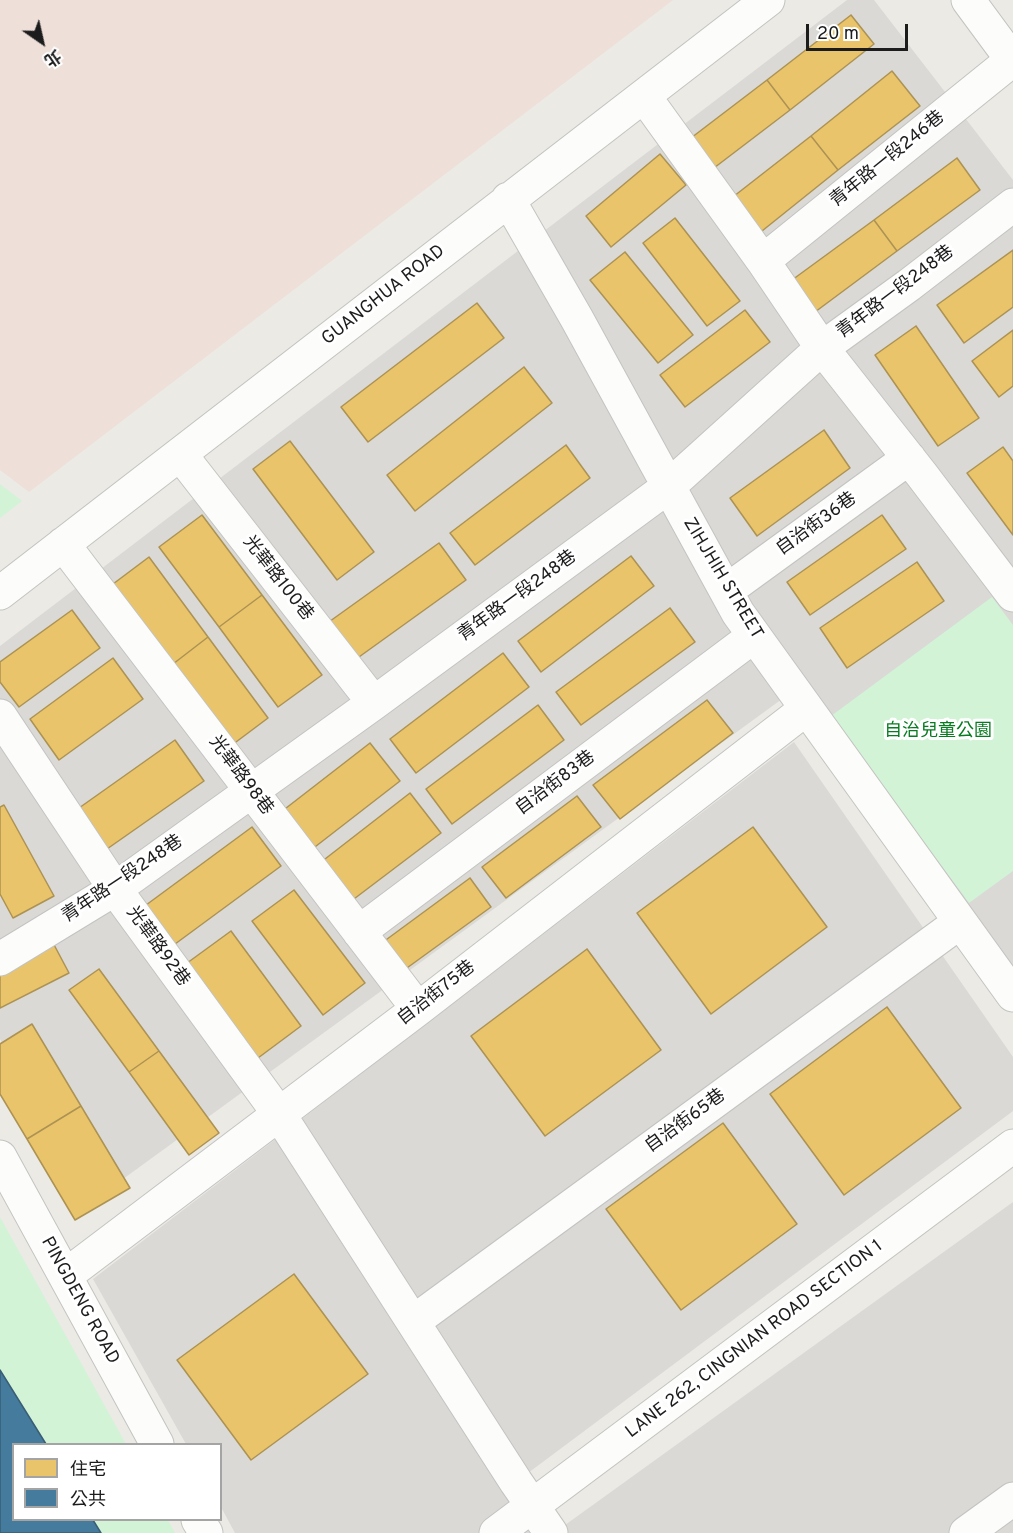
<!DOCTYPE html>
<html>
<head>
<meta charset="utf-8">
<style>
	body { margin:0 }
	#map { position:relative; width:1013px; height:1533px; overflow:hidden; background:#ebeae5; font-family:Overpass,"Noto Sans TC",sans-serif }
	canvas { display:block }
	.legend { position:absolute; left:12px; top:1443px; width:210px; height:78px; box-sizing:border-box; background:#fff; border:2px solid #a4a4a4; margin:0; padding:8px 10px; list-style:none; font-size:18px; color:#1c1c1c }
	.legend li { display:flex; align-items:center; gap:12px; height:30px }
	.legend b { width:30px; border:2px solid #a4a4a4 }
	.north { position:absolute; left:12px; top:12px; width:60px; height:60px; -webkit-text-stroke:4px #fff; paint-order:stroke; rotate:146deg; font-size:16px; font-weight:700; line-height:24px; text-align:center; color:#1c1c1c }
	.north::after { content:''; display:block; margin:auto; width:21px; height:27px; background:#1c1c1c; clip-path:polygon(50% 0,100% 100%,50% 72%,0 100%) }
	.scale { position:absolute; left:806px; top:24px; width:102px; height:27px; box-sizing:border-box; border:3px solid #1c1c1c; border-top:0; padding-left:8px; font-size:18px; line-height:21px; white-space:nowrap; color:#1c1c1c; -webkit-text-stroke:4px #fff; paint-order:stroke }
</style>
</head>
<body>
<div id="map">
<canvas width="1013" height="1533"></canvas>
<ul class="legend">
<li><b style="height:16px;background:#e9c46a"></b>住宅</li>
<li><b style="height:16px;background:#457b9d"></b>公共</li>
</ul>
<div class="north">北</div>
<div class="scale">20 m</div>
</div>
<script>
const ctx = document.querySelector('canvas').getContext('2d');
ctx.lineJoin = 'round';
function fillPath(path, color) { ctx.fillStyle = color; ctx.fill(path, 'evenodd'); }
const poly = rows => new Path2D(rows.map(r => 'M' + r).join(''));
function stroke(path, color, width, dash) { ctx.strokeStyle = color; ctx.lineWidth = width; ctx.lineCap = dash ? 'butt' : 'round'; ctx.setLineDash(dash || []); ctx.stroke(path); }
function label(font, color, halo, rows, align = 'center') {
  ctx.font = font + ' Overpass,"Noto Sans TC",sans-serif'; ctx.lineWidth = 6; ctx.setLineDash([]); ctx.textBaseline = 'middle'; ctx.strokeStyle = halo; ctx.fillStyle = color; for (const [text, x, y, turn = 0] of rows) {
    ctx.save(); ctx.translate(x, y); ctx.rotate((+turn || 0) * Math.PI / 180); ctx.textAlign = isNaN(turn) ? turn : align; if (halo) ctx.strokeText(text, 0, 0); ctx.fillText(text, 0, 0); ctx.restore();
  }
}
fillPath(poly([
	[847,0,874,0,1013,180,1013,995,793,691,86,1206,0,1039,0,646],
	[794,742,1013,1057,1013,1111,516,1482,547,1533,235,1533,221,1507,220,1444,186,1444,93,1279],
	[1013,1202,1013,1533,554,1533]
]), '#dad9d6');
fillPath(poly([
	[0,0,673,0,29,492,0,470]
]), '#eedfd9');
fillPath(poly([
	[0,484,22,501,0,518],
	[992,597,1013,625,1013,871,969,903,831,716],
	[0,1217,126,1444,14,1444,14,1520,168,1520,175,1533,0,1533]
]), '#d2f3d6');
const homes = poly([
	[851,15,874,44,790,110,767,80,851,15],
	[892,71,920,106,838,170,811,136,892,71],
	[767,80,790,110,710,171,687,141,767,80],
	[811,136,838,170,757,235,729,200,811,136],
	[660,154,686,185,611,247,586,216,660,154],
	[957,158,980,190,897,251,874,220,957,158],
	[675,218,740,301,707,326,643,243,675,218],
	[874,220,897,251,815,312,792,280,874,220],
	[1013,250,1013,307,964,343,937,305,1013,250],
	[625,252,693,335,658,363,590,280,625,252],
	[477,303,504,338,368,442,341,407,477,303],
	[745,310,770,342,685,407,660,375,745,310],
	[916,326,979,418,938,446,875,355,916,326],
	[1013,330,1013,386,999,397,972,361,1013,330],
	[524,367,552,403,415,511,387,475,524,367],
	[824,430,850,468,757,536,730,498,824,430],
	[290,441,374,552,337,580,253,469,290,441],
	[566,445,590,478,475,565,450,533,566,445],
	[1003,447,1013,461,1013,535,967,473,1003,447],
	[202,515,262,595,219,627,159,547,202,515],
	[882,515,906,549,810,615,787,582,882,515],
	[439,543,466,580,352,662,326,624,439,543],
	[631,556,654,586,541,672,518,641,631,556],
	[149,557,208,637,173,664,113,584,149,557],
	[917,562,944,601,847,668,820,628,917,562],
	[262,595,322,675,278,707,219,627,262,595],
	[670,608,695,642,581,725,556,692,670,608],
	[72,610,100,648,19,707,0,682,0,662,72,610],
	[208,637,268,718,232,745,173,664,208,637],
	[503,653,529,687,416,773,390,739,503,653],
	[113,658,143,699,59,760,30,719,113,658],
	[707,700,733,733,620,819,593,785,707,700],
	[538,705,564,740,452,824,426,789,538,705],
	[175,740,204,781,107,849,79,808,175,740],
	[370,743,400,781,311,850,281,812,370,743],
	[410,793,441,833,346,905,316,866,410,793],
	[577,796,601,827,506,898,482,867,577,796],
	[4,805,54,896,13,918,0,894,0,807,4,805],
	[252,827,281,866,171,947,142,908,252,827],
	[753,827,827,927,711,1014,637,913,753,827],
	[470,878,491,907,400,973,379,945,470,878],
	[294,890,365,983,323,1015,252,921,294,890],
	[231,931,301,1026,254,1061,183,966,231,931],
	[52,941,69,973,0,1008,0,968,52,941],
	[587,949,661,1050,545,1136,471,1036,587,949],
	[99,969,159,1051,129,1072,69,990,99,969],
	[887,1007,961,1108,844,1195,770,1094,887,1007],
	[32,1024,81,1106,27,1139,0,1094,0,1044,32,1024],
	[159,1051,219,1133,189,1155,129,1072,159,1051],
	[81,1106,130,1188,75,1220,27,1139,81,1106],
	[723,1123,797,1224,681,1310,606,1209,723,1123],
	[294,1274,368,1374,251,1460,177,1360,294,1274]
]);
fillPath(homes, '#e9c46a');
stroke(homes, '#ac9253', 1.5);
const public = poly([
	[0,1370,46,1444,14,1444,14,1520,93,1520,101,1533,0,1533,0,1370]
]);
fillPath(public, '#457b9d');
stroke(public, '#395e76', 1.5);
const minor = poly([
	[968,0,1013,61],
	[644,96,763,261,822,348,922,475,1013,595],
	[508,199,577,319,738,613,1013,995],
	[763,261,1012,60],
	[180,454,374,703],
	[63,544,418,1009],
	[726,591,909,458],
	[0,593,768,0],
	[0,716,115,889,279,1114,516,1482,551,1533],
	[359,932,754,636],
	[0,959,115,889,374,703,668,487,822,348,909,285,1013,205],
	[0,1157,157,1444],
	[65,1276,418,1009,806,709],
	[413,1322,960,922],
	[198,1520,206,1533],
	[496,1533,1013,1146],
	[966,1533,1013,1499]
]);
stroke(minor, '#c3c3c1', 35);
stroke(minor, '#fcfcfb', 33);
label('18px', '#1c1c1c', '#fff', [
	["青年路一段246巷",888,160,-39],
	["青年路一段248巷",896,293,-37],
	["GUANGHUA ROAD",384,296,-38],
	["自治街36巷",817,525,-36],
	["光華路100巷",277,579,52],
	["ZIHJHIH STREET",722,579,59],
	["青年路一段248巷",518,597,-36],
	["光華路98巷",240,776,53],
	["自治街83巷",556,784,-37],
	["青年路一段248巷",123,880,-34],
	["光華路92巷",157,947,54],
	["自治街75巷",437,994,-38],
	["自治街65巷",686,1122,-36],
	["PINGDENG ROAD",79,1301,61],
	["LANE 262, CINGNIAN ROAD SECTION 1",755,1340,-37]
]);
label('18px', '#097c22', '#fff', [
	["自治兒童公園",938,732]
]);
</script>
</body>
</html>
